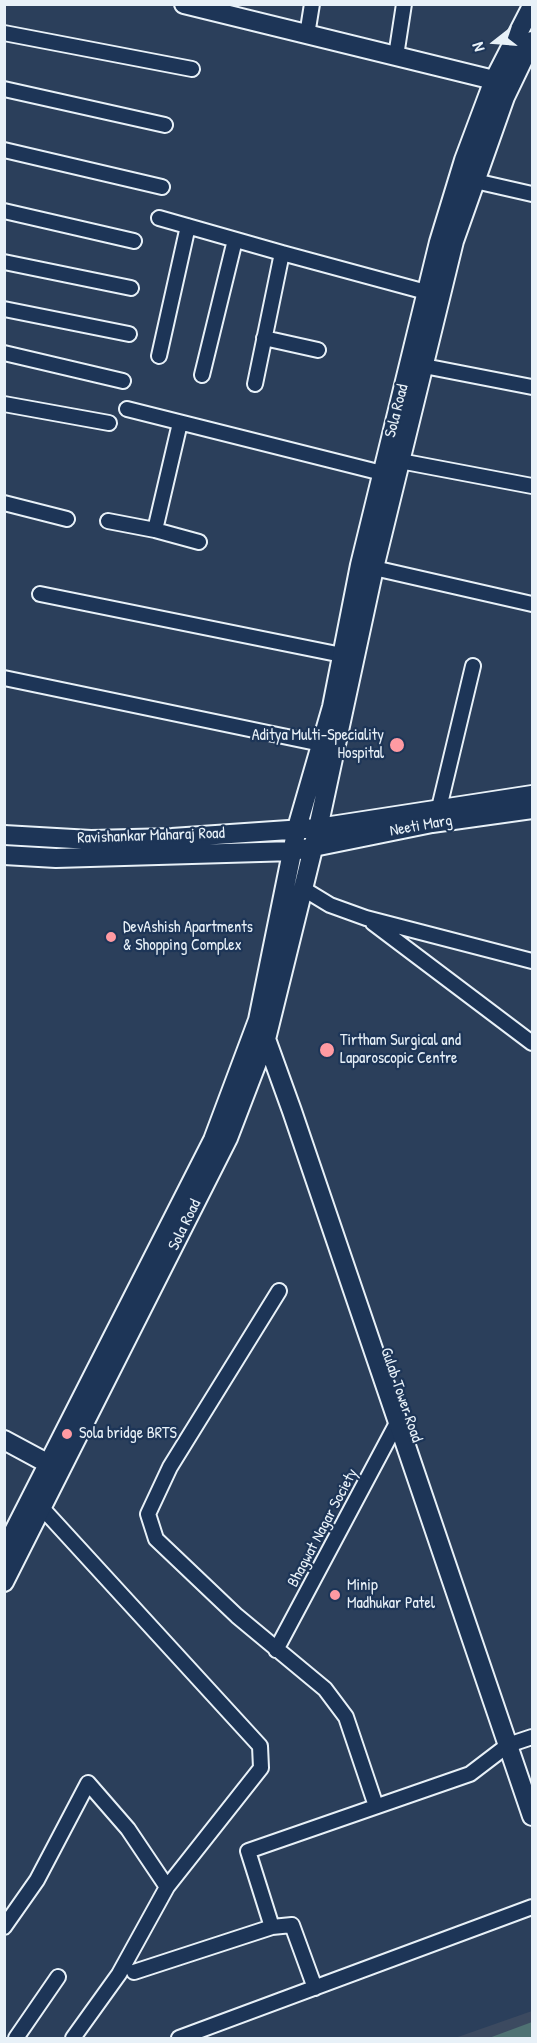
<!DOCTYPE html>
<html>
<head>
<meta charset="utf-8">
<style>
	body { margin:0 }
	#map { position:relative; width:537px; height:2043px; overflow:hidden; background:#2b3f5b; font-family:"Patrick Hand",sans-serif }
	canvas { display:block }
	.frame { position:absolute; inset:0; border:6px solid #e8f1f8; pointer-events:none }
	.north { position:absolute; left:465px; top:12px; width:60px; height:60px; -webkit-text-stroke:4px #1d3557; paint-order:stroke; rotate:253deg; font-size:16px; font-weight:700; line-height:24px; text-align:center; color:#e8f1f8 }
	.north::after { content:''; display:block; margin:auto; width:21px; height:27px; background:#e8f1f8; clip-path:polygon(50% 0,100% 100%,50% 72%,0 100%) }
</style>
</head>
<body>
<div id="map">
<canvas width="537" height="2043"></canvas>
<div class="frame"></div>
<div class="north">N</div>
</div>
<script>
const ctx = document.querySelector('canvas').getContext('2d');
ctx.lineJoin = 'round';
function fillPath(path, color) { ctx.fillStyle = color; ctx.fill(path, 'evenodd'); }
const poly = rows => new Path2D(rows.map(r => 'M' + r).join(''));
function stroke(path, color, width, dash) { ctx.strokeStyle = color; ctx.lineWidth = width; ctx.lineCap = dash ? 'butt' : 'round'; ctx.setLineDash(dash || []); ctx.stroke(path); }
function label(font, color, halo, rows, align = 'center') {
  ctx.font = font + ' "Patrick Hand",sans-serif'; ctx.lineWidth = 4.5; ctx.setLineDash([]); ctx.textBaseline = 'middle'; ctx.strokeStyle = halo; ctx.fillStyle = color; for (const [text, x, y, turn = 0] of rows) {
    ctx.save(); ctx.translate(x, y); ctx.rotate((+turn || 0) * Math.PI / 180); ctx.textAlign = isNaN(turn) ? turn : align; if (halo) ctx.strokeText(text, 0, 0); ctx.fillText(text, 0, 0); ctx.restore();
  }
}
fillPath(poly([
	[532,2011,532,2038,455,2038]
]), '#3c4a60');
fillPath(poly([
	[532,2022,532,2038,489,2038]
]), '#4f7273');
const street = poly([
	[4,33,192,69],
	[307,35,312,4],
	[396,56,404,4],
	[4,89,165,125],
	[4,150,162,187],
	[475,181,532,194],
	[4,211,134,241],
	[159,218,282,253,255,384],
	[282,253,426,292],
	[4,262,131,288],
	[4,309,129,334],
	[264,338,318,350],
	[4,353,123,381],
	[159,356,188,226],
	[424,366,532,387],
	[202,375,235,240],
	[4,404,109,423],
	[127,409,382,473],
	[180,423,155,530,199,542],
	[400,461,532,486],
	[4,503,67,519],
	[108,521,155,530],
	[374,568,532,604],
	[40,594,342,655],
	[4,678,321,744],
	[439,808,473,666],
	[302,888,330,905,366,918,532,961],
	[373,923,532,1043],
	[279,1291,170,1467,148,1514,156,1539,237,1616,325,1689,346,1717,376,1806],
	[43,1509,260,1746,261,1768,167,1887,119,1974,73,2038],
	[276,1650,398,1421],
	[4,1927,37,1880,88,1783,128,1829,167,1887],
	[134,1972,272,1927],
	[315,1988,292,1925,272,1927,248,1851,470,1774,508,1745,532,1737],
	[16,2038,58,1977],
	[179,2038,532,1907]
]);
const secondary = poly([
	[184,4,506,83],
	[4,835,91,840,172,838,318,828,532,795],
	[4,855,56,858,294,851,432,823,532,809],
	[261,1038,266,1039,292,1111,532,1816],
	[4,1440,58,1469],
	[4,1551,213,1140,258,1020,297,828,332,707,360,565,439,242,464,160,494,80,532,6],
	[4,1582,228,1138,266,1039,318,828,374,568,454,241,505,97,532,41]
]);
stroke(street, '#e8f1f8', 18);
stroke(secondary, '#e8f1f8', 22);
stroke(street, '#1d3557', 14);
stroke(secondary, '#1d3557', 18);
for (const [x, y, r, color] of [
	[397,745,8,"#ff9aa2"],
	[111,937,6,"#ff9aa2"],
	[327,1050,8,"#ff9aa2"],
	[67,1434,6,"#ff9aa2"],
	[335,1595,6,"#ff9aa2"]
]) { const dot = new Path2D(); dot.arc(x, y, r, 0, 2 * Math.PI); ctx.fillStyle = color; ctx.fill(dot); stroke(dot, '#1d3557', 2); }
label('16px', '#e8f1f8', '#1d3557', [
	["Sola Road",397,411,-76],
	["Neeti Marg",421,826,-10],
	["Ravishankar Maharaj Road",151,836,-2],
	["Sola Road",185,1225,-64],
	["Gulab Tower Road",401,1395,71],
	["Bhagwat Nagar Society",323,1528,-62]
]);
label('16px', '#e8f1f8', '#1d3557', [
	["Aditya Multi-Speciality",384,736,"right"],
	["Hospital",384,754,"right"],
	["DevAshish Apartments",123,928],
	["& Shopping Complex",123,946],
	["Tirtham Surgical and",340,1041],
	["Laparoscopic Centre",340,1059],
	["Sola bridge BRTS",79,1434],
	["Minip",347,1586],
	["Madhukar Patel",347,1604]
], 'left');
</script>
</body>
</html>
